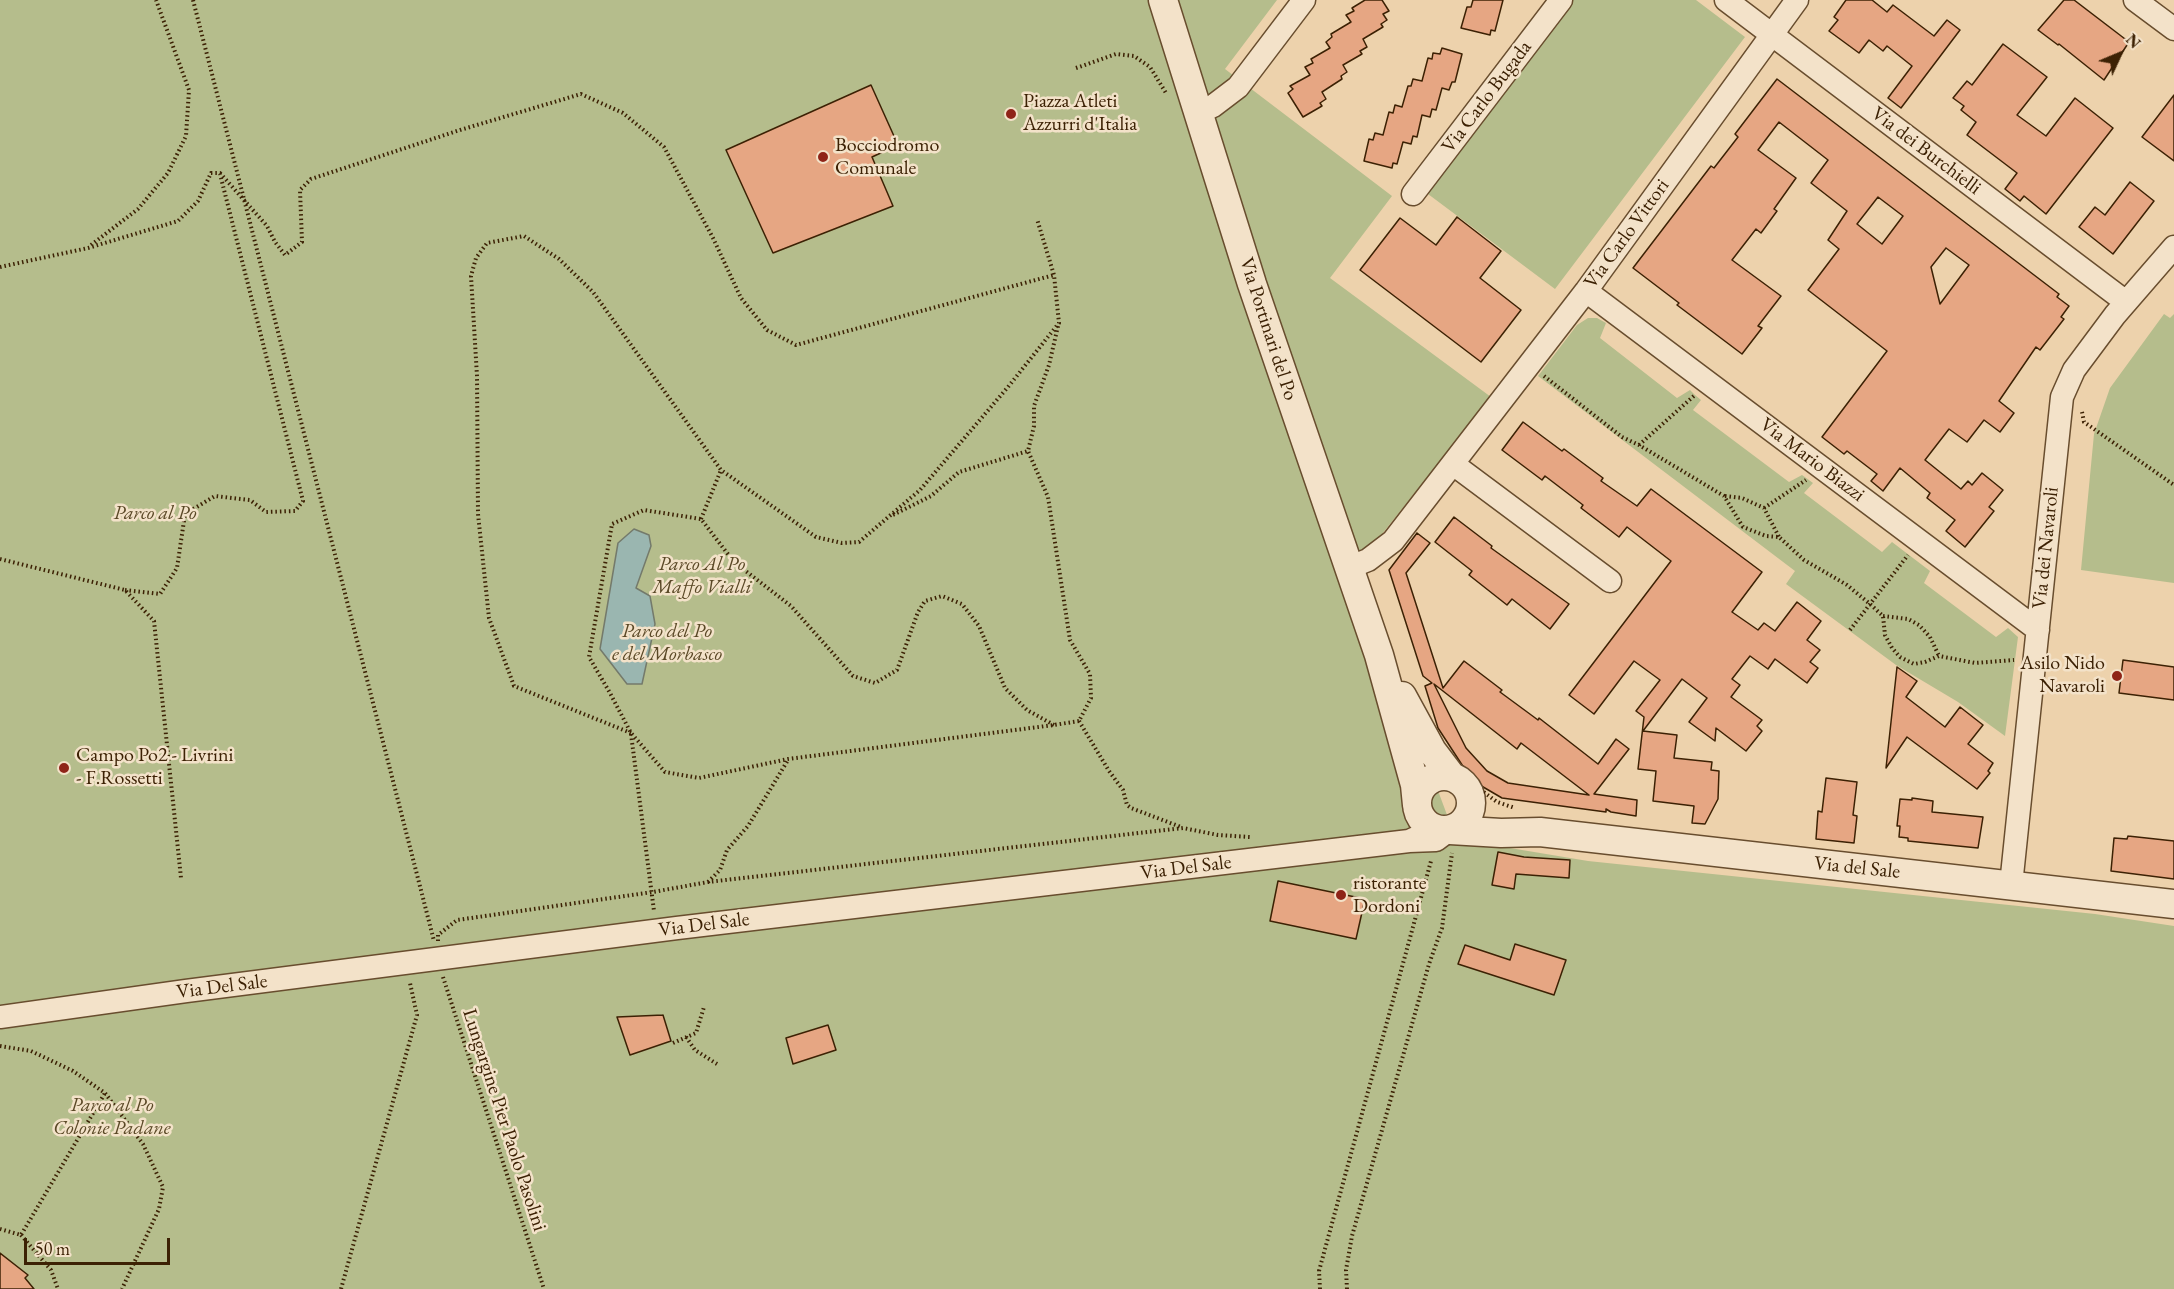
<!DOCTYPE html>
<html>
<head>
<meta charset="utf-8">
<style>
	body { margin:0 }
	#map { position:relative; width:2174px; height:1289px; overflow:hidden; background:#edd2ac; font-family:"EB Garamond",serif }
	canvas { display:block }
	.north { position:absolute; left:2090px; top:24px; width:60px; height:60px; -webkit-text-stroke:4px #f3e2c9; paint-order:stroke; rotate:46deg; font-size:16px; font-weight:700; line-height:24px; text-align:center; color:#3c2104 }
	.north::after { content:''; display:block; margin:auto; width:21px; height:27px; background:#3c2104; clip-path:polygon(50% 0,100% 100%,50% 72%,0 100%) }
	.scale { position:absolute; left:24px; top:1238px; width:146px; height:27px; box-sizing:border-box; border:3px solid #3c2104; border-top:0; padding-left:8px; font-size:18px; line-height:21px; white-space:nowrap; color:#3c2104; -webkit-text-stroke:4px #f3e2c9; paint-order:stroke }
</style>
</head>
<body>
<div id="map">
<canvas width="2174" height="1289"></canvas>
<div class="north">N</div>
<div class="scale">50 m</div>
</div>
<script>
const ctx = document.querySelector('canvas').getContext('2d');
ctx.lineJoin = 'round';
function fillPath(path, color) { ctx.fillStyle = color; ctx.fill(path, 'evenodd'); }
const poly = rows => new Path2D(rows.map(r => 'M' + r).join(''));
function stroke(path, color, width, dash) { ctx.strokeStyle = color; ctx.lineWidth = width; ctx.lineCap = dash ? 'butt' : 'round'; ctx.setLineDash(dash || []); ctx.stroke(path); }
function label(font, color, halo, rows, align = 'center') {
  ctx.font = font + ' "EB Garamond",serif'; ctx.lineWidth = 5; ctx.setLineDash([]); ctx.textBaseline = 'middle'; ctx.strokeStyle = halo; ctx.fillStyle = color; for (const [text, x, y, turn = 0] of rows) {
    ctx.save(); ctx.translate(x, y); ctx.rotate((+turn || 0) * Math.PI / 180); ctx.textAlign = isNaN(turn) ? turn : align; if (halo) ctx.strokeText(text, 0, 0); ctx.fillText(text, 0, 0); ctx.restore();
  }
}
fillPath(poly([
	[0,0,1277,0,1225,69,1392,196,1330,278,1491,397,1355,568,1456,839,1588,861,2095,914,2174,926,2174,1289,0,1289],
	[1573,0,1696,0,1745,37,1555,289,1428,194],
	[2164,314,2170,318,2174,314,2174,583,2081,570,2094,434,2110,388],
	[1588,318,1597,318,1606,323,1600,338,1677,398,1690,390,1695,395,1701,400,1693,410,1789,482,1802,475,1813,483,1804,493,1882,552,1892,542,1930,571,1924,583,1996,637,2008,628,2018,637,2005,736,1958,702,1896,665,1786,584,1795,571,1538,376,1577,325]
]), '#b5bd8c');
const water = poly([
	[634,529,649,535,651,546,636,588,650,596,655,624,642,684,627,684,600,649,618,543,634,529]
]);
fillPath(water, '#9ab6b0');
stroke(water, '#747a6b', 1.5);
const building = poly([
	[1365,0,1382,0,1389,11,1383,14,1387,20,1381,24,1383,27,1363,39,1367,47,1360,51,1362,54,1343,65,1347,72,1341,76,1342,79,1322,92,1326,99,1320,103,1322,106,1303,117,1288,93,1293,89,1290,86,1310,75,1305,67,1313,63,1311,59,1330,48,1326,42,1332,37,1331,34,1351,22,1346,15,1354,11,1352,8,1365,0],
	[1473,0,1503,0,1495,31,1491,30,1490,35,1461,28,1467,7,1471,7,1473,0],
	[1846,0,1872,0,1887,12,1893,5,1934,36,1947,20,1960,30,1901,108,1888,98,1912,66,1887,46,1883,51,1869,40,1859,53,1829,31,1838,20,1834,17,1846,0],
	[2064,0,2074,0,2129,42,2104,80,2059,44,2058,45,2038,30,2064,0],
	[2003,44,2047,77,2017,115,2046,136,2075,98,2113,128,2046,214,2024,196,2020,201,2005,189,2017,173,1967,135,1976,122,1961,110,1964,106,1953,98,1967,81,1972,85,2003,44],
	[1442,48,1462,54,1455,82,1452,82,1449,90,1442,88,1436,110,1432,109,1430,117,1422,115,1417,137,1413,136,1411,144,1403,142,1397,164,1393,163,1392,168,1364,161,1369,139,1373,140,1375,133,1383,135,1389,112,1393,113,1395,105,1402,107,1408,86,1411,86,1413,79,1422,81,1428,58,1432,59,1433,53,1440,54,1442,48],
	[1777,79,2059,294,2057,297,2069,306,2061,317,2064,319,2040,350,2036,347,1999,401,2014,413,2000,432,1984,420,1967,442,1949,429,1925,460,1961,489,1968,481,1972,485,1982,473,2003,490,1989,507,1994,511,1965,547,1946,531,1955,520,1927,498,1930,493,1900,468,1883,491,1871,481,1877,474,1847,451,1844,454,1822,437,1887,351,1808,290,1839,249,1828,240,1847,211,1811,183,1828,160,1779,122,1758,150,1796,178,1774,209,1777,211,1761,233,1756,229,1732,260,1781,296,1758,326,1762,328,1742,354,1677,305,1679,303,1633,268,1711,166,1714,168,1738,137,1735,134,1777,79],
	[1878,197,1903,216,1882,244,1857,224,1878,197],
	[1946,248,1969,265,1940,304,1931,267,1946,248],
	[871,85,898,145,872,157,893,206,773,253,726,150,871,85],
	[2174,95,2174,161,2142,137,2174,95],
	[2130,182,2154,201,2113,254,2079,227,2095,207,2105,215,2130,182],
	[1457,217,1501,251,1480,278,1521,310,1481,362,1360,270,1400,218,1436,245,1457,217],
	[1523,422,1562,451,1564,449,1603,478,1601,481,1637,506,1651,489,1762,572,1732,612,1758,630,1764,623,1775,631,1797,602,1821,621,1807,640,1820,650,1810,662,1818,668,1807,683,1775,659,1768,669,1750,656,1732,679,1740,685,1731,697,1762,720,1757,726,1762,731,1746,751,1716,728,1715,741,1689,722,1707,698,1682,679,1643,731,1677,735,1674,758,1712,762,1711,770,1719,771,1718,799,1705,824,1692,823,1694,806,1653,801,1656,771,1638,769,1644,717,1636,711,1660,680,1634,661,1594,714,1569,695,1671,561,1627,527,1619,537,1581,508,1583,505,1545,476,1542,480,1502,450,1523,422],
	[1454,517,1492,546,1491,548,1569,604,1550,629,1512,599,1507,605,1469,575,1472,571,1435,542,1454,517],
	[1417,533,1430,543,1406,573,1443,688,1464,661,1502,690,1500,692,1538,720,1539,718,1598,764,1616,739,1629,749,1594,794,1637,800,1636,816,1611,812,1606,809,1606,812,1502,798,1478,784,1466,771,1438,728,1425,686,1432,683,1423,676,1389,570,1417,533],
	[1434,684,1517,749,1521,743,1589,795,1508,783,1487,771,1466,748,1434,684],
	[2123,660,2174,667,2174,700,2119,693,2123,660],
	[1897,667,1917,681,1906,697,1945,727,1960,707,1983,725,1968,744,1993,763,1988,771,1990,773,1977,789,1907,737,1886,768,1897,667],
	[1826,778,1857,782,1853,815,1857,816,1854,843,1816,839,1818,811,1822,812,1826,778],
	[1912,798,1933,801,1932,812,1983,817,1978,848,1908,841,1908,838,1899,837,1900,826,1897,826,1900,799,1912,800,1912,798],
	[2128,836,2174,841,2174,879,2111,871,2114,838,2127,839,2128,836],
	[1498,852,1524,857,1570,860,1569,878,1516,874,1514,889,1492,885,1498,852],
	[1278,881,1365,899,1356,939,1270,921,1278,881],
	[1515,944,1566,960,1554,995,1458,964,1465,945,1510,960,1515,944],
	[663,1015,671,1041,630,1055,617,1017,663,1015],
	[828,1025,836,1050,793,1064,786,1038,828,1025],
	[0,1253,28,1275,25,1278,34,1289,0,1289,0,1253]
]);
fillPath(building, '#e6a683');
stroke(building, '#3c2104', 1.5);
const minor = poly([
	[1726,0,2126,302],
	[2135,0,2174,29],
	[1198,113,1213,106,1238,87,1304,0],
	[1413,194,1561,0],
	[1586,291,2038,630],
	[1453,464,1610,581],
	[1348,568,1368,560,1393,541,1586,291,1797,0],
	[1409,841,1422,835,1428,828,1422,820],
	[2011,885,2062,397,2074,370,2115,315,2174,247],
	[0,1017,186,991,677,928,1409,841,1436,840,1444,834,1442,830]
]);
const tertiary = poly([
	[1163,0,1252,284,1379,655,1415,785,1417,805],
	[1402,696,1432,751,1451,776],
	'1417 803a27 27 0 1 1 54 0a27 27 0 1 1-54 0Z',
	[1450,830,1501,833,1540,832,2174,904]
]);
stroke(minor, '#684d2e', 25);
stroke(tertiary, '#684d2e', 31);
stroke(poly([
	[193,0,434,941],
	[1076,68,1116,54,1134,56,1150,67,1166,93],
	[91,245,138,209,168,173,186,136,189,90,156,0],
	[0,267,88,248,178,221,198,201,211,173,220,173,267,226,275,242,285,255,302,242,300,190,311,179,460,130,581,94,623,113,664,147,713,238,741,298,767,330,796,345,1054,275],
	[1058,326,1049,365,1034,406,1034,426,1028,451,1048,497,1070,640,1090,674,1091,698,1079,721],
	[1544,376,1622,437,1639,445,1724,496,1743,527,1766,536,1779,537,1804,560,1847,585,1870,604,1883,616,1885,635,1892,648,1900,657,1914,664,1925,662,1939,656,1975,663,2014,660],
	[2082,412,2084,422,2174,485],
	[1639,445,1695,395],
	[1725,496,1742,498,1764,508,1779,537],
	[1764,508,1806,480],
	[893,515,931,496,959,472,1028,451],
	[701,519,721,470],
	[0,559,125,590,154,621,181,878],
	[125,590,160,594,177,568,185,514,215,496,250,500,266,512,295,511,303,501,220,174],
	[1883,616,1908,619,1919,625,1930,637,1939,656],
	[1850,630,1908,555],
	[1079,721,1109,771,1123,790,1127,805,1131,808,1181,827],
	[1054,725,1027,710,1005,688,979,626,962,604,942,596,925,601,918,612,897,670,875,683,853,676,791,606,734,562,701,519,644,510,612,524,589,657,610,693,631,733,665,772,699,778,788,759,1054,725,1079,721],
	[631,733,514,686,489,618,478,514,477,376,471,276,476,258,487,243,524,236,559,259,593,292,721,470,816,537,842,543,859,542,920,490,1008,387,1059,323,1054,275,1037,219],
	[631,734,654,911],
	[1473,784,1497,802,1515,808],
	[708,882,720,870,727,850,748,826,788,760],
	[438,941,438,935,457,920,653,892,708,882,1183,828,1218,835,1250,837],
	[443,977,544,1289],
	[686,1037,695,1050,717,1064],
	[673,1043,696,1033,704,1007],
	[0,1046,31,1051,73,1071,105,1093,143,1144,163,1187,159,1209,122,1289],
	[0,1229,21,1235,105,1093],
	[21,1235,51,1270,58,1289],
	[341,1289,417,1015,410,983],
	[1320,1289,1319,1271,1431,861],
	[1347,1289,1346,1270,1352,1236,1429,964,1442,928,1452,853]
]), '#3c2104', 4, [1.5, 3]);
stroke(minor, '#f3e2c9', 22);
stroke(tertiary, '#f3e2c9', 28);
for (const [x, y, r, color] of [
	[1011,114,6,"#8f2418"],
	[823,157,6,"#8f2418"],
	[2117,676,6,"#8f2418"],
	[64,768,6,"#8f2418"],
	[1341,895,6,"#8f2418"]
]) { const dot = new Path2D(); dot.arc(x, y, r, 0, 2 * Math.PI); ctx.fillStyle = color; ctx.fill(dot); stroke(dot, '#f3e2c9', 2); }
label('20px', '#3c2104', '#f3e2c9', [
	["Via Carlo Bugada",1487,97,-53],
	["Via dei Burchielli",1926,151,37],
	["Via Carlo Vittori",1627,234,-54],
	["Via Portinari del Po",1268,329,72],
	["Via Mario Biazzi",1812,460,37],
	["Via dei Navaroli",2046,548,-84],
	["Via Del Sale",1186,868,-7],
	["Via del Sale",1857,868,6],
	["Via Del Sale",704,925,-7],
	["Via Del Sale",222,987,-7],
	["Lungargine Pier Paolo Pasolini",504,1120,72]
]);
label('20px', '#3c2104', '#f3e2c9', [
	["Piazza Atleti",1023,102],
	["Azzurri d'Italia",1023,125],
	["Bocciodromo",835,146],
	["Comunale",835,169],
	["Asilo Nido",2105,664,"right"],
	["Navaroli",2105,687,"right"],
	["Campo Po2 - Livrini",76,756],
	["- F.Rossetti",76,779],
	["ristorante",1353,884],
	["Dordoni",1353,907]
], 'left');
label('italic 20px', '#5a4826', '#f3e2c9', [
	["Parco al Po",155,514],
	["Parco Al Po",702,565],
	["Maffo Vialli",702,588],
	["Parco del Po",667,632],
	["e del Morbasco",667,655],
	["Parco al Po",112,1106],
	["Colonie Padane",112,1129]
]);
</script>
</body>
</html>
